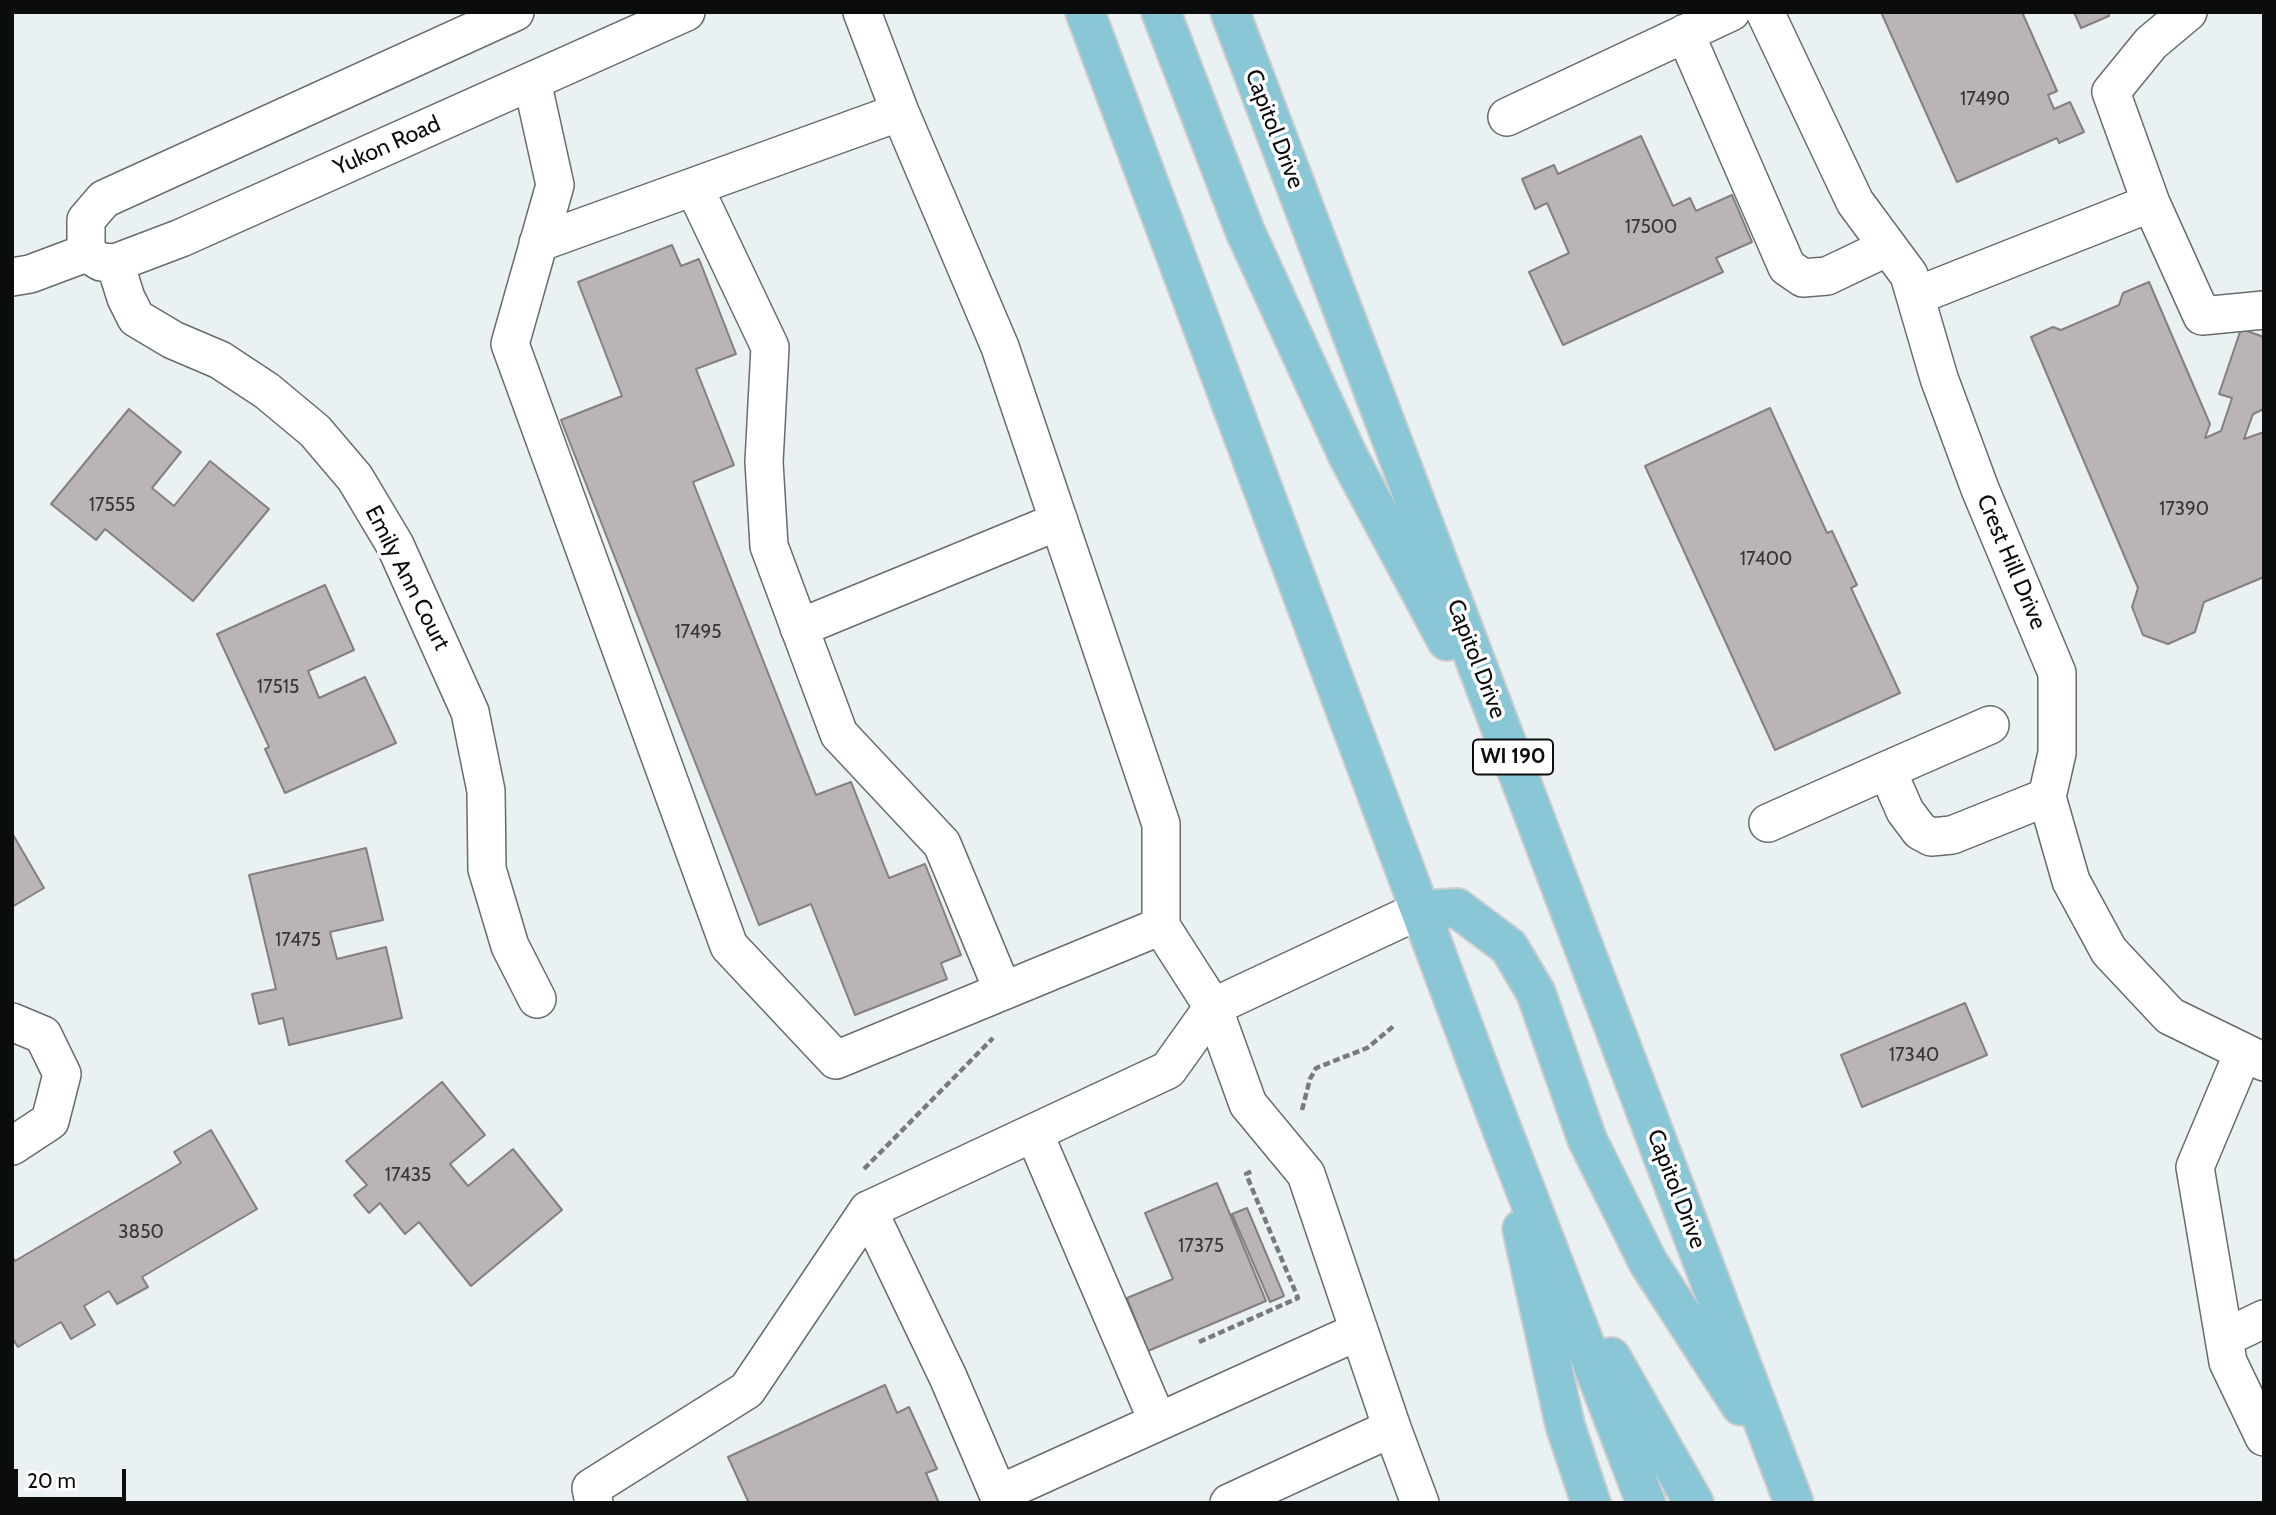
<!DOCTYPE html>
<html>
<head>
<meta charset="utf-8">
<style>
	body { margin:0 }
	#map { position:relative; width:2276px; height:1515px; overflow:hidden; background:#eaf1f3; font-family:Cabin,sans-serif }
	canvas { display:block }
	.frame { position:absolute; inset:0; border:14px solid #0a0c0d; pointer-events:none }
	.scale { position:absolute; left:14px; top:1469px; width:112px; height:32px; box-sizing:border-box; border:4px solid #0a0c0d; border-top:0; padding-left:9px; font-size:21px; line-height:24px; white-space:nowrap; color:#0a0c0d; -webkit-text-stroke:5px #fff; paint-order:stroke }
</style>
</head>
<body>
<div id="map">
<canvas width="2276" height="1515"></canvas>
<div class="frame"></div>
<div class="scale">20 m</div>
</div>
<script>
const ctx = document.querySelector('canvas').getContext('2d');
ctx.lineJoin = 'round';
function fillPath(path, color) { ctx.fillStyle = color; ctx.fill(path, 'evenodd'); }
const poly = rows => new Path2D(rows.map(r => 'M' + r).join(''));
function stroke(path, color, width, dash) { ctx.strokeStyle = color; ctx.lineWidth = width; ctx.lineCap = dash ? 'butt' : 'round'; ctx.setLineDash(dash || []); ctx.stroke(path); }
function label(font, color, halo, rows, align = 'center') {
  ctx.font = font + ' Cabin,sans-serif'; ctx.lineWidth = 7; ctx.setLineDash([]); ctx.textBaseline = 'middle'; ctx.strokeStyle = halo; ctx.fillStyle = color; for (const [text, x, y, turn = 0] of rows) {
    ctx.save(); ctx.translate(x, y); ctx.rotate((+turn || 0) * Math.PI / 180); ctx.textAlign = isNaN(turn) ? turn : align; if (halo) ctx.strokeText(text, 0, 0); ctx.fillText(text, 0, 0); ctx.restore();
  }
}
const building = poly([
	[1881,12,2022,12,2057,91,2048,95,2054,109,2070,102,2084,132,2059,143,2057,138,1957,182,1881,12],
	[2074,12,2108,12,2109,16,2081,28,2074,12],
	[1641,136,1673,206,1690,198,1696,211,1732,195,1752,242,1716,258,1723,272,1563,345,1529,272,1569,253,1547,203,1535,209,1522,179,1554,165,1558,174,1641,136],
	[672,245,681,266,699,259,736,354,696,369,734,465,693,482,816,795,851,782,889,878,925,864,961,955,941,963,947,979,855,1015,811,904,759,925,561,420,622,396,578,282,672,245],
	[2149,282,2210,424,2205,438,2221,431,2232,398,2219,394,2241,329,2264,337,2264,409,2253,414,2244,439,2264,432,2264,577,2204,602,2195,632,2168,644,2143,635,2132,607,2138,588,2031,337,2053,327,2061,330,2119,305,2123,293,2149,282],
	[1770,408,1827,533,1832,531,1857,585,1851,588,1900,693,1775,750,1645,466,1770,408],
	[129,409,181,452,152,488,174,506,210,461,269,509,193,601,105,529,96,540,51,504,129,409],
	[325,585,354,650,308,671,319,698,365,677,396,743,285,793,265,749,269,747,217,634,325,585],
	[12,833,44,888,12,907,12,833],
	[366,848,383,920,330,932,337,959,386,947,402,1018,289,1045,283,1018,259,1024,252,994,276,989,249,875,366,848],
	[1965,1003,1987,1055,1862,1107,1841,1055,1965,1003],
	[442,1082,485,1135,450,1164,468,1186,513,1149,562,1210,471,1286,419,1222,405,1234,380,1203,369,1213,354,1195,367,1185,346,1161,442,1082],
	[211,1130,257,1209,142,1277,148,1287,117,1304,109,1291,84,1306,95,1325,71,1339,61,1322,18,1347,12,1338,12,1256,15,1261,181,1163,174,1152,211,1130],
	[1217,1183,1266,1301,1148,1351,1127,1298,1173,1279,1145,1213,1217,1183],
	[1247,1208,1284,1296,1270,1302,1232,1214,1247,1208],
	[885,1385,897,1413,909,1407,937,1469,926,1473,939,1503,749,1503,728,1457,885,1385]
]);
fillPath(building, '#bab4b6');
stroke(building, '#857f81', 2);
const minor = poly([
	[1765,12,1855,202,1909,275,1939,378,1980,489,2057,673,2057,753,2047,797,2071,881,2109,951,2170,1016,2264,1062],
	[2188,12,2151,43,2111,92,2151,203,2202,316,2264,310],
	[1685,33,1787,267,1803,278,1827,276,1888,247],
	[532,81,555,185,510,344,729,946,836,1060,1161,926,1213,1007,1248,1104,1306,1174,1392,1428],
	[900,112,1000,347,1161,824,1161,926],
	[1507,117,1731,12],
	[694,187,770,347,764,462,769,546,839,734,942,844,1003,991],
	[538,243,900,112,862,12],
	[86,253,101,262,115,263,181,238,686,12],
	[86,253,86,220,104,199,515,12],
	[115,263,126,298,136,318,173,340,220,360,267,391,315,431,355,478,395,545,470,712,486,791,487,869,510,946,537,999],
	[12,277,30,274,86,253],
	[1916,296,2151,203],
	[799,628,1059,521],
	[1990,725,1887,770,1905,811,1920,831,1931,837,1952,835,2047,797],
	[1768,823,1887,770],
	[12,1022,43,1035,62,1074,50,1121,12,1146],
	[2243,1053,2195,1167,2228,1362,2264,1437],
	[1034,1133,1158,1422],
	[2224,1338,2264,1319],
	[999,1494,1359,1331],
	[594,1503,591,1488,747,1390,868,1210],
	[1002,1503,948,1377,868,1210,1168,1070,1213,1007,1420,910],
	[1229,1503,1392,1428,1420,1503]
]);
const major = poly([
	[1085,12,1495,1111,1646,1503],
	[1161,12,1245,231,1348,456,1447,641],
	[1230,12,1794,1503],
	[1420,910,1457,908,1509,947,1536,993,1587,1139,1648,1262,1741,1406],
	[1522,1229,1565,1425,1591,1503],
	[1611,1357,1694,1503]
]);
stroke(minor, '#676c6e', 40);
stroke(major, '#cececf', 42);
stroke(poly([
	[1302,1110,1310,1079,1316,1068,1367,1048,1395,1025],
	[864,1169,993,1038],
	[1199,1342,1298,1298,1246,1174,1254,1170]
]), '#767b7c', 4.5, [7, 3.5]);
stroke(minor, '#fff', 37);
stroke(major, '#8ac7d6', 38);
label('19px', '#363637', null, [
	["17490",1985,99],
	["17500",1651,227],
	["17555",112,505],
	["17390",2184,509],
	["17400",1766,559],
	["17495",698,632],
	["17515",278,687],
	["17475",298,940],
	["17340",1914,1055],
	["17435",408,1175],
	["3850",141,1232],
	["17375",1201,1246]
]);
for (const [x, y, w] of [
	[1513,757,80]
]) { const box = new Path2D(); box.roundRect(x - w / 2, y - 17.5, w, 35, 5); ctx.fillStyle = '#fff'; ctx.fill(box); stroke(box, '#0a0c0d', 2); }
label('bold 21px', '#0a0c0d', null, [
	["WI 190",1513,757]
]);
label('23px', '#0a0c0d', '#fff', [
	["Capitol Drive",1274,129,69],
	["Yukon Road",387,146,-24],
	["Crest Hill Drive",2011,562,67],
	["Emily Ann Court",407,578,63],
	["Capitol Drive",1476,659,69],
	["Capitol Drive",1676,1189,69]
]);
</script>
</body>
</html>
